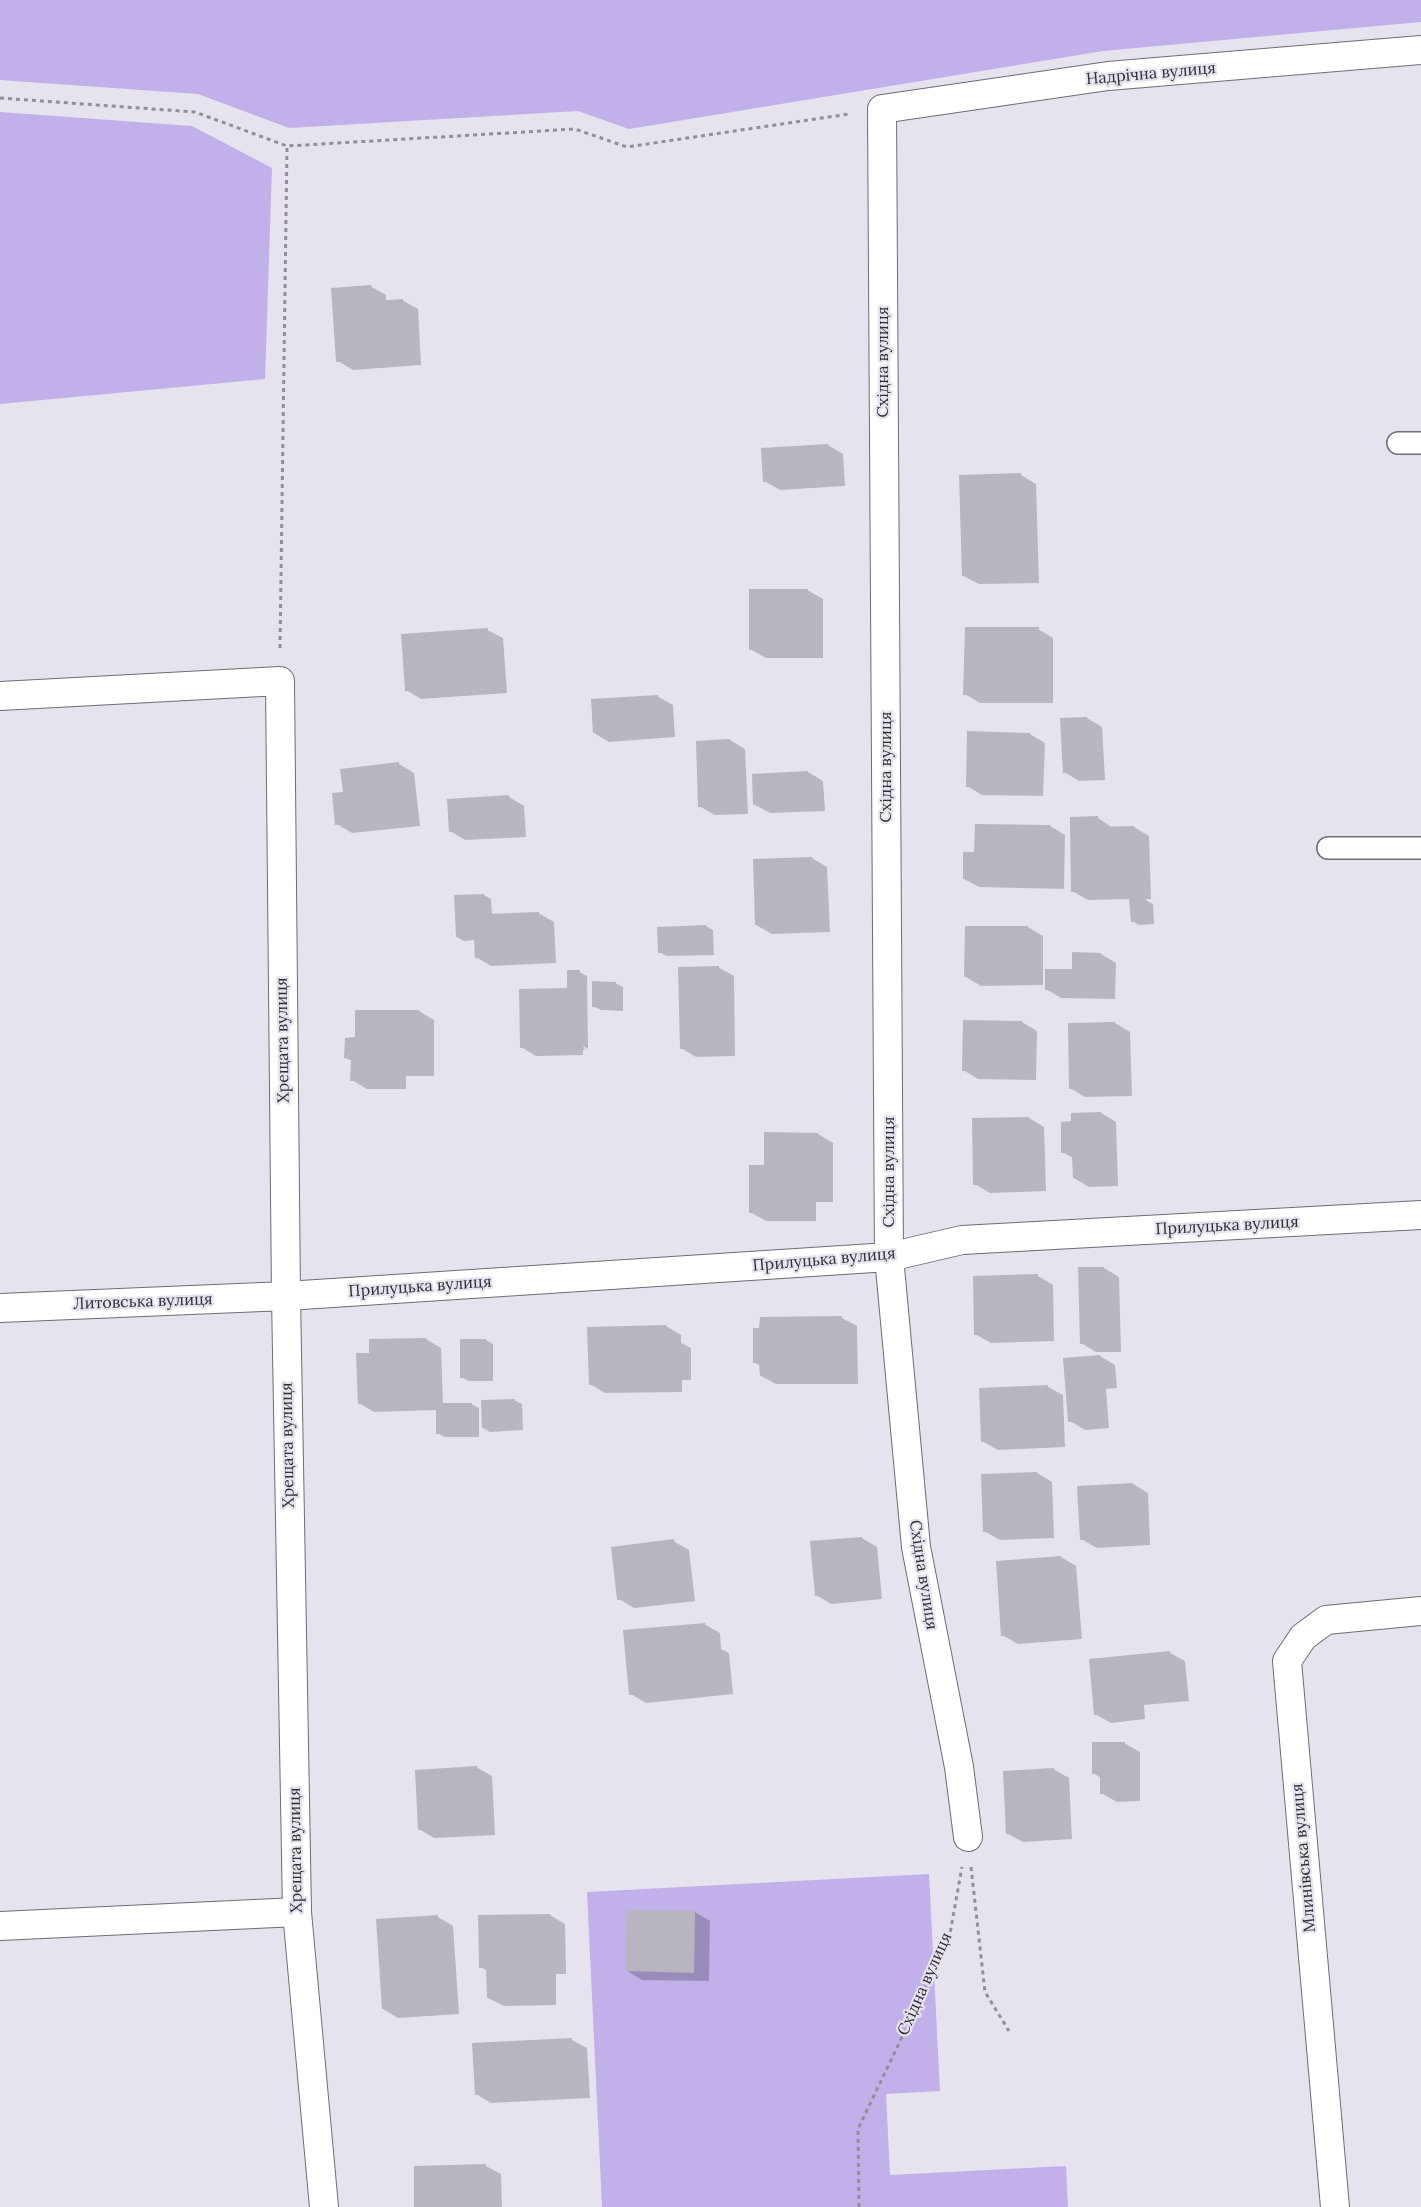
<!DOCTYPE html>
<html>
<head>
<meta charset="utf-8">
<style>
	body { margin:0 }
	canvas { display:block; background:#e6e3ee }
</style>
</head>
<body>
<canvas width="1421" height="2207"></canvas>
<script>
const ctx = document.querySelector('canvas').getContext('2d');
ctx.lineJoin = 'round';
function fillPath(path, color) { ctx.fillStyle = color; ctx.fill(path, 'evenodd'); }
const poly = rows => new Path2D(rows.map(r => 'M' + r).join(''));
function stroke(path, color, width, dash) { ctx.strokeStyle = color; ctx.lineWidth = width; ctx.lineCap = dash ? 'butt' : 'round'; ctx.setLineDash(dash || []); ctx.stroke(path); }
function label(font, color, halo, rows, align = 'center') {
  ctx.font = font + ' Lora,serif'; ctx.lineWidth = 4.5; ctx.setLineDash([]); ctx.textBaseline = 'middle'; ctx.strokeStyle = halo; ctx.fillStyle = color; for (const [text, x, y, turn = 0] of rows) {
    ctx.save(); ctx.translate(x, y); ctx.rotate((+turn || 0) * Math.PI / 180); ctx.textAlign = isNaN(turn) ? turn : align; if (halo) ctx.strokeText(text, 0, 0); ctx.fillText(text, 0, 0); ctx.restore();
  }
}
fillPath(poly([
	[0,0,1421,0,1421,22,1103,51,629,129,578,111,289,128,198,94,0,80],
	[0,112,192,126,272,168,265,379,0,404],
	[929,1874,940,2091,886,2094,890,2175,1066,2166,1068,2207,602,2207,587,1892]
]), '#c1b0e9');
fillPath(poly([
	[370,286,386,295,386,301,402,300,418,309,421,365,353,370,338,361],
	[828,445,843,454,845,486,780,490,764,481],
	[1021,475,1036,484,1039,583,979,584,963,576,961,476],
	[807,590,823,599,823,658,766,658,750,649],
	[1038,629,1053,638,1053,703,980,703,965,694],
	[487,630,503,638,507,693,421,699,406,690],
	[657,696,673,705,675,737,609,742,594,733],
	[1087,718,1102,727,1105,780,1079,781,1064,772],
	[1030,734,1045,743,1043,796,982,795,967,786],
	[730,740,745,749,748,814,715,815,699,806,697,742],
	[399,764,414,773,420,826,352,833,337,824,344,793],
	[808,772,823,781,825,811,770,813,755,805],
	[509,797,524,806,526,837,465,840,450,831],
	[1098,818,1113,828,1134,827,1149,836,1151,899,1144,899,1153,904,1154,924,1139,925,1132,921,1131,899,1088,900,1072,891],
	[1050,826,1065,835,1064,889,979,887,964,879,975,853],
	[812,858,827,867,830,932,772,934,756,925],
	[484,895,491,899,492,915,538,913,554,922,556,963,491,966,476,957,475,940,464,941,457,937],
	[706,926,713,930,714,955,667,956,659,952,658,928],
	[966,927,1028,927,1043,936,1043,985,981,986,966,977],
	[1101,954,1116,963,1115,999,1061,998,1046,989],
	[718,967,734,976,735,1056,696,1057,681,1048],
	[579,972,587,976,588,1049,583,1046,585,1050,583,1050,583,1055,536,1056,521,1047],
	[615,983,623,987,623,1011,601,1010,593,1006],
	[419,1011,434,1020,434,1076,406,1076,406,1089,367,1089,352,1080,352,1061,346,1058,356,1038],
	[1022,1022,1037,1031,1036,1080,978,1079,963,1070],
	[1115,1023,1130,1032,1132,1096,1085,1097,1070,1088,1069,1024],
	[1101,1113,1116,1122,1118,1186,1089,1187,1074,1178,1073,1158,1062,1152,1073,1122,1072,1114],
	[1029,1118,1044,1127,1046,1191,990,1193,975,1184],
	[765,1134,818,1134,833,1143,833,1202,816,1202,816,1221,766,1221,750,1212,765,1166],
	[1104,1268,1119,1277,1121,1352,1096,1352,1081,1343,1079,1269],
	[1038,1276,1053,1285,1054,1341,991,1343,975,1334],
	[761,1318,842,1318,857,1326,858,1384,776,1384,761,1376,761,1366,754,1362],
	[666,1326,681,1335,681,1343,691,1348,691,1380,682,1380,682,1392,605,1393,590,1384],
	[426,1339,441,1348,443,1404,471,1404,479,1408,479,1437,445,1437,437,1433,437,1410,374,1412,359,1403,371,1354],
	[486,1340,493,1344,493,1381,469,1381,461,1377],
	[1100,1356,1115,1365,1117,1388,1106,1389,1109,1428,1085,1430,1070,1421],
	[1048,1387,1063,1395,1065,1447,998,1450,982,1441],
	[514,1400,522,1404,523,1430,490,1432,483,1428],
	[1037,1473,1052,1482,1054,1538,1000,1540,984,1531],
	[1133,1484,1148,1493,1150,1545,1097,1548,1081,1539],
	[862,1538,877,1547,882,1599,831,1604,816,1595],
	[673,1541,689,1550,695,1601,634,1608,619,1599],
	[1061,1557,1076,1566,1082,1639,1018,1644,1002,1635],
	[704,1624,720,1633,721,1649,729,1653,733,1694,646,1703,631,1694],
	[1170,1653,1185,1661,1189,1701,1144,1705,1145,1719,1111,1723,1095,1714],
	[1124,1743,1140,1752,1140,1801,1117,1802,1101,1793,1101,1778,1093,1773],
	[476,1767,492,1776,495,1835,434,1838,419,1829],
	[1053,1769,1069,1778,1072,1839,1023,1842,1008,1834],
	[695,1912,710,1921,709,1981,642,1980,627,1971],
	[550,1915,565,1924,566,1974,556,1974,556,2005,504,2006,488,1998,488,1971,480,1967],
	[438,1917,453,1926,459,2014,398,2018,383,2009],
	[572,2040,587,2048,590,2098,491,2103,476,2094],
	[486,2166,501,2174,502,2207,416,2207,415,2168]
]), '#0003');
fillPath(poly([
	[371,285,372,301,403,299,406,357,336,362,331,288],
	[828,444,830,478,763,482,761,448],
	[1021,473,1024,575,962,576,959,475],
	[749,589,808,589,808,650,749,650],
	[965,627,1039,627,1038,695,963,695],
	[488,628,492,685,405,691,401,634],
	[658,695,660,729,593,733,591,699],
	[1087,717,1090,771,1063,773,1060,718],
	[967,731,1030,733,1028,788,966,787],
	[730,739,733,806,698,807,696,741],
	[399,762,405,818,335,825,332,793,343,792,340,769],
	[808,771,810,802,753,805,752,774],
	[509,795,511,828,449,832,447,799],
	[1098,816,1098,827,1134,826,1136,891,1071,892,1070,817],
	[975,824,1050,825,1049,881,963,879,963,852,974,852],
	[812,857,815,924,755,925,753,859],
	[484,894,485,914,539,912,541,955,475,958,474,937,456,937,454,895],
	[1129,899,1146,899,1147,921,1131,922],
	[706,925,707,951,658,953,657,927],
	[965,926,1028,926,1028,977,964,977],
	[1072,952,1101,953,1100,991,1045,990,1045,969,1072,969],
	[719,966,720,1048,680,1049,678,967],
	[567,970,580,970,581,1047,520,1048,519,989,567,988],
	[592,981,616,982,616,1007,592,1007],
	[355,1010,419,1010,419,1067,391,1068,391,1080,350,1081,351,1059,344,1058,345,1038,355,1037],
	[963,1020,1022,1021,1021,1072,962,1071],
	[1115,1022,1117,1088,1069,1089,1068,1023],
	[1101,1112,1103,1178,1073,1178,1072,1153,1061,1153,1061,1122,1071,1121,1071,1113],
	[1029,1117,1031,1183,973,1185,972,1118],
	[764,1132,818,1133,818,1194,801,1194,801,1213,749,1213,749,1165,764,1165],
	[1078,1267,1104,1267,1106,1344,1080,1344],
	[1038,1274,1039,1333,974,1335,973,1276],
	[842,1316,843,1376,760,1376,759,1363,753,1363,753,1328,759,1328,760,1317],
	[666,1325,667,1338,676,1338,676,1372,667,1372,667,1384,589,1385,587,1327],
	[426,1338,428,1402,358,1404,356,1353,369,1353,369,1339],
	[460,1339,486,1339,486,1378,460,1378],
	[1100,1355,1102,1380,1091,1381,1094,1420,1068,1422,1063,1358],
	[1048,1385,1050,1439,981,1442,979,1388],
	[515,1399,516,1427,482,1428,481,1400],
	[436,1403,472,1403,472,1433,436,1434],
	[1037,1472,1039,1530,983,1532,981,1474],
	[1133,1483,1135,1537,1080,1540,1077,1486],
	[862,1537,867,1591,815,1596,810,1541],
	[674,1539,680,1592,617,1600,611,1547],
	[1061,1556,1067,1631,1001,1636,996,1561],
	[705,1623,707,1644,714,1643,718,1686,629,1695,623,1630],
	[1170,1651,1174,1692,1129,1697,1131,1711,1094,1715,1089,1659],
	[1092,1742,1125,1742,1125,1793,1100,1794,1100,1774,1092,1774],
	[477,1766,480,1826,418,1830,415,1770],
	[1054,1768,1057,1831,1006,1834,1003,1771],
	[627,1910,695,1911,694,1973,626,1971],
	[550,1914,551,1966,541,1966,541,1997,487,1998,486,1968,479,1968,478,1915],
	[438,1915,444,2006,382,2009,376,1919],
	[572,2038,575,2090,475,2095,472,2043],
	[486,2164,487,2207,414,2207,414,2166]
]), '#b8b5c0');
const lane = poly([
	[1398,443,1421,443],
	[1328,848,1421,848]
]);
const street = poly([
	[0,696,280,681,286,1296,297,1912,324,2207],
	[0,1308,286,1296,889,1257,962,1240,1421,1215],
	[968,1837,959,1767,916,1547,889,1257,882,109,1108,76,1421,50],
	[0,1926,297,1912],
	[1335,2207,1287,1661,1303,1637,1326,1620,1421,1611]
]);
stroke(lane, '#6f6c76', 24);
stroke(street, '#6f6c76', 30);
stroke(poly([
	[0,98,195,112,287,146,575,129,627,147,849,114],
	[280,648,287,146],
	[971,1867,985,1992,1009,2031],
	[859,2207,858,2129,949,1939,962,1867]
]), '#918f96', 3, [4, 4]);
stroke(lane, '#fff', 21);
stroke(street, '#fff', 28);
label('16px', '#2f2e32', '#e6e3ee', [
	["Надрічна вулиця",1151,74,-5],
	["Східна вулиця",883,362,-90],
	["Східна вулиця",886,767,-90],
	["Хрещата вулиця",283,1040,-91],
	["Східна вулиця",889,1172,-90],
	["Прилуцька вулиця",1227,1226,-3],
	["Прилуцька вулиця",824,1260,-5],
	["Прилуцька вулиця",420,1287,-4],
	["Литовська вулиця",143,1302,-2],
	["Хрещата вулиця",288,1445,-91],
	["Східна вулиця",923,1575,81],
	["Хрещата вулиця",296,1850,-91],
	["Млинівська вулиця",1304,1858,-95],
	["Східна вулиця",925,1984,-66]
]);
</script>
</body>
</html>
